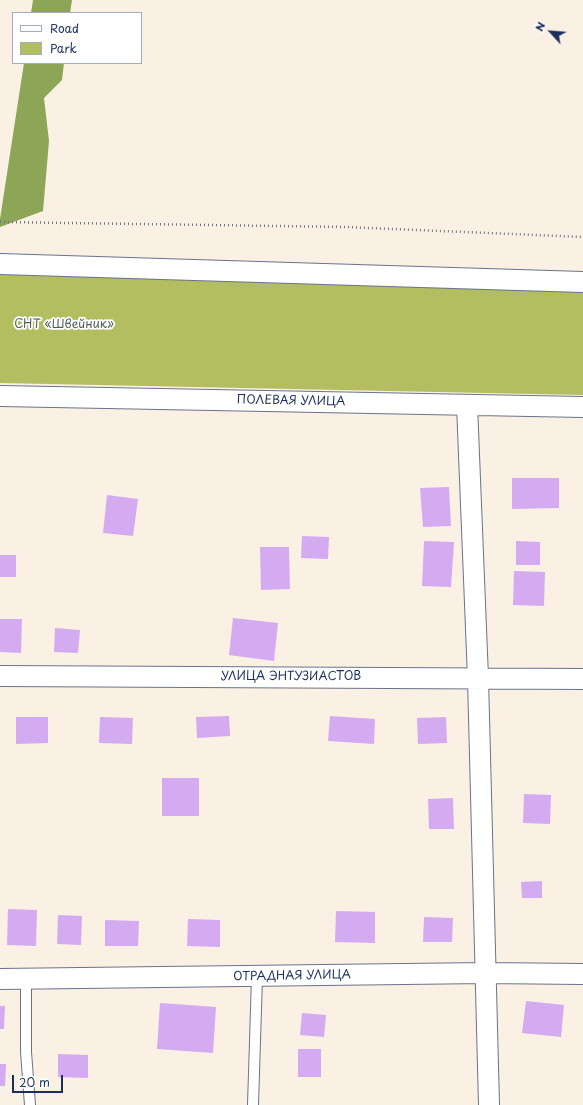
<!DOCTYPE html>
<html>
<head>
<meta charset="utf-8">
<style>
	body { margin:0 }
	#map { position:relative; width:583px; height:1105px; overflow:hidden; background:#faf0e3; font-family:"Playpen Sans",sans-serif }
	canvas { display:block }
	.legend { position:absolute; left:12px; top:12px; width:130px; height:52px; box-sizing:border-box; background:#fff; border:1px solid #a4acbf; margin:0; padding:5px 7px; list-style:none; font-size:12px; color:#1b2f5e }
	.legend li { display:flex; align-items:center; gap:8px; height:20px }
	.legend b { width:20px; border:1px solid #a4acbf }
	.north { position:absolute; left:531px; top:12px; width:40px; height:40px; -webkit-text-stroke:3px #fff; paint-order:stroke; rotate:296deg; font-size:11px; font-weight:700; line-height:16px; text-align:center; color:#1b2f5e }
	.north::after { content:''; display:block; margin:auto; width:14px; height:18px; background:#1b2f5e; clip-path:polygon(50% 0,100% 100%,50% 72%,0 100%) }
	.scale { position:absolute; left:12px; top:1075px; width:51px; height:18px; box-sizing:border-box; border:2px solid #1b2f5e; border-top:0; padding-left:5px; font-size:12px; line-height:14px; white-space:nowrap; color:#1b2f5e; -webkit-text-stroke:3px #fff; paint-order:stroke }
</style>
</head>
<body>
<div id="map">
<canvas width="583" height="1105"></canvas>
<ul class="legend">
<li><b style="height:5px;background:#fff"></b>Road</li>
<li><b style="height:11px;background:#b2be60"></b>Park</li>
</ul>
<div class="north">N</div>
<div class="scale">20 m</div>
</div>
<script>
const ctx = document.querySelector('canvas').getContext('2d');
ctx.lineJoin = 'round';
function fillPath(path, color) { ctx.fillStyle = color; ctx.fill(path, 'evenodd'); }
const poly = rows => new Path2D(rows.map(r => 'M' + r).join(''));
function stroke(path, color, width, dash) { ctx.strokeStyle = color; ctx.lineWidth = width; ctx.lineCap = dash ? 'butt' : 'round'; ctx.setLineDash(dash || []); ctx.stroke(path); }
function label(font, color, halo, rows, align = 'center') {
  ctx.font = font + ' "Playpen Sans",sans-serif'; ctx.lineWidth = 3.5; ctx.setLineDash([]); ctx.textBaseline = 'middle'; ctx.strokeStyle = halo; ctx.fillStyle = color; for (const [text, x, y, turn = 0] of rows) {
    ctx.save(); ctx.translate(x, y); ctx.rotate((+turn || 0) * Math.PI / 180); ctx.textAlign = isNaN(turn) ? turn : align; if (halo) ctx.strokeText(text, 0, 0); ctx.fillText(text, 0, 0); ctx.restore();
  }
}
fillPath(poly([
	[0,262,583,286,583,395,0,383]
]), '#b2be60');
fillPath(poly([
	[33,0,72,0,70,13,31,13],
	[24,63,64,63,62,80,44,98,49,141,43,211,0,227,0,219]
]), '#8da556');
fillPath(poly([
	[512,478,559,478,559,508,512,509],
	[449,487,451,526,423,527,420,488],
	[107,495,138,499,133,536,103,533],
	[302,536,329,537,328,559,301,558],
	[424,541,454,542,451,587,422,586],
	[516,541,540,542,540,565,516,565],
	[260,547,289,547,290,589,261,590],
	[0,555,16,555,16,577,0,577],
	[514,571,545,572,544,606,513,605],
	[233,618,278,623,274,661,229,655],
	[0,619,22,619,21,653,0,652],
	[55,628,80,630,78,653,54,652],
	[229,716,230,736,197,738,196,717],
	[330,716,375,719,374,744,328,741],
	[16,717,48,717,48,743,16,744],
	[100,717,133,718,132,744,99,743],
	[446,717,447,743,418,744,417,718],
	[162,778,199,778,199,816,162,816],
	[524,794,551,795,550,824,523,823],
	[453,798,454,829,429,829,428,799],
	[542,881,542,898,522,898,521,882],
	[8,909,37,910,36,946,7,945],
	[336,911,375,912,375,943,335,942],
	[58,915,82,916,81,945,57,944],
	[424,917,453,918,452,942,423,942],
	[188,919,220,920,220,947,187,946],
	[105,920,139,921,138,946,105,946],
	[526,1001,564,1005,561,1037,522,1033],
	[160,1003,216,1007,213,1053,157,1049],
	[0,1006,5,1006,4,1029,0,1029],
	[302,1013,326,1015,324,1037,300,1035],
	[298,1049,321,1049,321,1077,298,1077],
	[58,1054,88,1055,88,1078,58,1077],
	[0,1064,6,1064,5,1086,0,1086]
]), '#d4abf0');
const service = poly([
	[26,980,26,1052,30,1105],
	[253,1105,257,977]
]);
const minor = poly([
	[0,264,583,282],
	[0,396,583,407],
	[467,405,478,678,489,1105],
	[0,676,583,679],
	[0,979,485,973,583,974]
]);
stroke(service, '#69738d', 12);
stroke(minor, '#69738d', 22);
stroke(poly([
	[0,222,346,227,583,237]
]), '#69738d', 2.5, [1, 3]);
stroke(service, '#fff', 10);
stroke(minor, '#fff', 20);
label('12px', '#50615f', '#fff', [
	["СНТ «Швейник»",64,325]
]);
label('12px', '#1b2f5e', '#fff', [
	["ПОЛЕВАЯ УЛИЦА",291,401,1],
	["УЛИЦА ЭНТУЗИАСТОВ",291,677],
	["ОТРАДНАЯ УЛИЦА",292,976,-1]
]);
</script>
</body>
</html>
